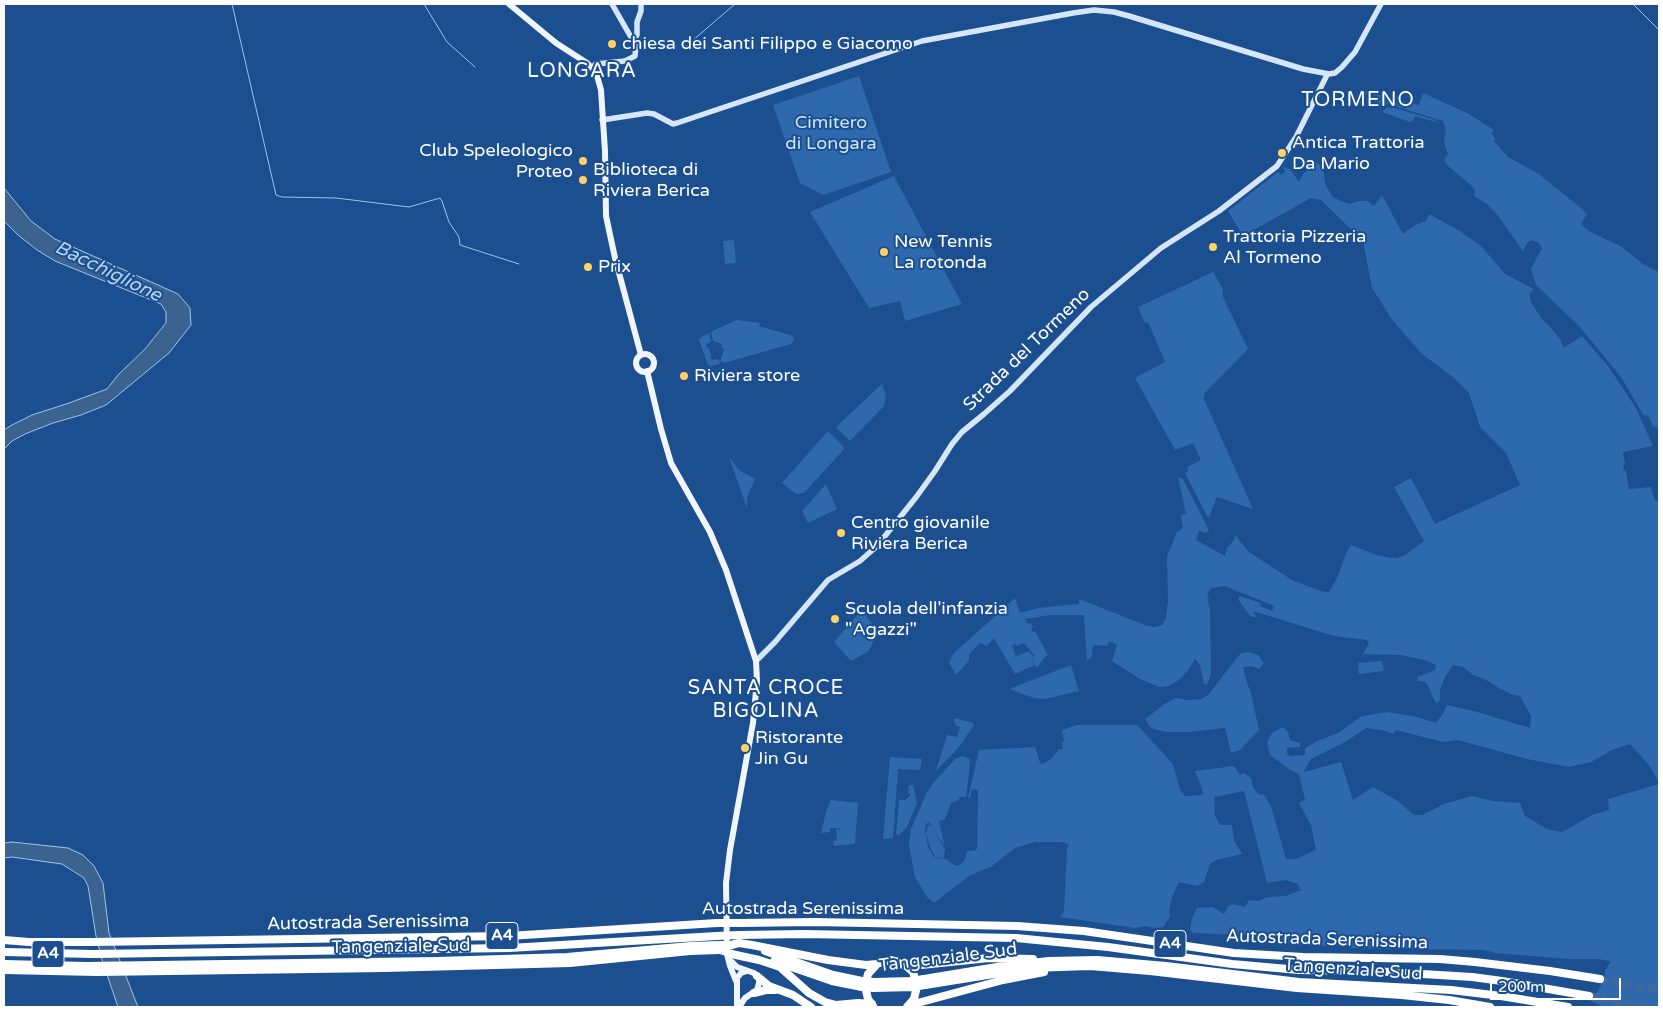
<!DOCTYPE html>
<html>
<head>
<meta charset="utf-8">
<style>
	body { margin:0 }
	#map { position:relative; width:1663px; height:1011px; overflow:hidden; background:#1b4f8f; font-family:"Varela Round",sans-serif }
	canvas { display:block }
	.frame { position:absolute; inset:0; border:5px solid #fff; pointer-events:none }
	.scale { position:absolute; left:1490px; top:978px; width:131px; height:22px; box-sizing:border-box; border:2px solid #fff; border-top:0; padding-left:6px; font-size:15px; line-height:18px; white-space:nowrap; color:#fff; -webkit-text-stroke:4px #1b4f8f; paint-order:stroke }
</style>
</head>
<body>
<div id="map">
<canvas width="1663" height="1011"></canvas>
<div class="frame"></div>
<div class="scale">200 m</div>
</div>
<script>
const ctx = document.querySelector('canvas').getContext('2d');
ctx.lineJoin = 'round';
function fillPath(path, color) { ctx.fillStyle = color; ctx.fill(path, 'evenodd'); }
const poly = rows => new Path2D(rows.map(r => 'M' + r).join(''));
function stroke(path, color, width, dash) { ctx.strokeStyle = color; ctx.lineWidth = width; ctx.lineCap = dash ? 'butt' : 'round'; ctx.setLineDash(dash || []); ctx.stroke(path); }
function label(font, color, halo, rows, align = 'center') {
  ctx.font = font + ' "Varela Round",sans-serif'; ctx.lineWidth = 4; ctx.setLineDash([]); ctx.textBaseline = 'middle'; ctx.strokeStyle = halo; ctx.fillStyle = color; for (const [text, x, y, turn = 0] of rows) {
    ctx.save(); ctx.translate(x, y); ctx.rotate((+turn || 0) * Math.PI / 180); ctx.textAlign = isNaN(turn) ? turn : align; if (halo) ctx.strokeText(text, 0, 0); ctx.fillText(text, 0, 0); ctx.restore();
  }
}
fillPath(poly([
	[859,76,891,172,823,195,800,183,773,105],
	[1364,90,1398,101,1399,100,1419,105,1423,93,1469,114,1494,130,1492,133,1495,139,1494,141,1508,157,1539,174,1581,208,1587,214,1581,224,1589,231,1622,247,1643,264,1659,272,1659,431,1656,427,1653,427,1649,417,1646,415,1644,416,1621,377,1579,326,1536,285,1531,269,1542,248,1539,243,1531,240,1527,243,1523,251,1496,213,1487,204,1474,196,1475,191,1473,187,1446,164,1444,160,1448,154,1444,142,1446,130,1443,121,1388,104,1381,107,1379,107,1373,99,1376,99,1377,96,1368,94,1367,95,1363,92],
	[1391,107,1432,119,1439,123,1415,116,1413,121,1410,122,1382,112,1386,108],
	[1317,163,1322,166,1326,186,1333,197,1341,201,1349,204,1359,201,1368,201,1374,206,1382,195,1403,234,1415,225,1426,221,1429,214,1460,231,1482,247,1505,274,1534,289,1529,294,1532,304,1542,319,1551,328,1560,339,1564,348,1582,336,1608,366,1636,408,1653,446,1623,452,1625,464,1623,466,1624,470,1626,471,1629,489,1651,487,1655,501,1659,501,1659,783,1649,765,1630,744,1612,750,1591,762,1569,767,1527,759,1458,740,1443,742,1396,730,1394,734,1383,730,1366,728,1347,741,1311,759,1304,772,1341,762,1353,800,1373,787,1398,801,1414,815,1422,815,1444,804,1472,796,1493,801,1520,803,1525,816,1547,829,1562,832,1592,815,1609,810,1608,799,1659,784,1659,1007,1603,1007,1591,1001,1598,991,1605,976,1605,971,1611,961,1597,959,1569,959,1496,953,1484,950,1349,948,1349,946,1300,946,1243,935,1193,933,1190,930,1192,918,1197,908,1213,907,1224,914,1228,906,1233,904,1245,907,1249,900,1259,901,1268,897,1286,896,1301,890,1298,884,1286,880,1267,883,1244,791,1214,797,1215,815,1220,825,1232,825,1234,840,1242,854,1216,860,1210,864,1204,882,1197,886,1179,882,1172,897,1169,910,1170,917,1163,927,1154,928,1145,926,1135,928,1060,917,1064,911,1067,849,1069,845,1062,842,1035,842,1015,848,992,866,969,876,934,903,927,897,915,877,909,845,911,829,927,792,934,782,955,759,963,756,970,759,969,773,966,797,960,797,959,800,951,803,945,819,939,821,945,847,929,822,926,824,925,830,928,847,933,856,938,858,946,859,954,865,958,866,965,860,967,851,976,850,977,848,978,790,972,789,970,798,968,798,979,750,1035,747,1040,763,1043,764,1052,758,1059,749,1063,749,1062,742,1064,741,1062,730,1077,725,1137,725,1173,764,1180,790,1185,796,1203,795,1202,789,1195,771,1234,766,1240,775,1244,773,1251,778,1253,787,1258,794,1264,795,1271,806,1286,859,1296,859,1316,850,1311,825,1299,803,1305,800,1299,774,1289,769,1270,755,1267,742,1272,733,1283,727,1288,732,1290,740,1300,743,1300,747,1287,748,1287,754,1291,756,1305,755,1305,749,1307,747,1317,741,1338,733,1362,716,1387,712,1417,717,1436,723,1444,712,1447,705,1474,711,1530,728,1531,716,1520,696,1513,695,1497,687,1490,682,1472,674,1463,667,1453,665,1445,677,1440,690,1440,700,1437,704,1433,698,1428,686,1425,682,1418,681,1417,677,1435,670,1436,665,1424,660,1401,655,1363,654,1369,643,1367,640,1334,636,1256,612,1253,612,1257,618,1250,616,1238,599,1240,596,1261,603,1260,606,1272,611,1274,606,1225,586,1211,588,1207,595,1209,599,1208,601,1210,610,1211,673,1207,685,1204,684,1200,665,1195,659,1189,669,1179,680,1169,686,1159,687,1140,679,1112,661,1117,645,1110,641,1107,646,1093,645,1092,656,1087,661,1084,615,1050,615,1025,619,1028,624,1031,623,1033,628,1031,629,1032,632,1035,631,1048,655,1043,659,1038,667,1034,666,1034,655,1024,643,1017,646,1015,644,1012,646,1016,656,1029,651,1034,658,1033,666,1015,674,994,638,987,646,980,643,969,654,969,661,956,675,949,663,953,654,1015,598,1020,613,1038,608,1079,604,1079,599,1145,625,1155,627,1162,625,1166,618,1168,601,1167,556,1177,532,1183,528,1181,515,1186,514,1178,477,1183,479,1209,530,1206,533,1199,530,1196,540,1225,556,1227,548,1234,540,1235,535,1249,552,1292,580,1320,591,1329,592,1337,578,1348,549,1351,545,1374,554,1390,558,1397,558,1405,555,1424,541,1394,487,1411,478,1435,524,1520,485,1506,453,1480,427,1469,393,1454,378,1422,354,1393,321,1372,288,1363,241,1321,200,1311,198,1243,236,1228,211,1278,172,1281,175,1285,172,1283,168,1283,167,1290,169,1299,182,1303,174,1311,166],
	[894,176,962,304,905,321,900,301,869,308,810,212],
	[734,240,736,263,725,264,723,241],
	[1213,272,1223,289,1223,297,1248,349,1204,394,1204,399,1253,509,1217,497,1209,517,1207,516,1185,473,1188,471,1187,467,1201,460,1193,443,1175,450,1135,378,1165,362,1148,322,1145,323,1138,307],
	[736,320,760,323,759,326,793,336,794,340,791,344,724,363,722,361,719,362,720,364,711,366,708,365,699,340,700,338,709,333,711,342,706,344,708,349,710,348,710,354,712,355,710,356,712,360,718,359,720,361,724,350,721,347,722,344,713,341,711,332],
	[882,384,886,396,884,406,850,441,836,427],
	[828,431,843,446,844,449,804,493,796,494,782,483],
	[729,457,739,470,755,479,747,498,747,508],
	[826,484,837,509,808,523,802,511],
	[859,613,865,615,878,631,869,651,851,661,834,642],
	[1248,652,1258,655,1264,663,1259,669,1252,666,1243,667,1246,680,1251,693,1259,730,1240,750,1231,753,1225,728,1188,732,1165,732,1151,728,1145,719,1166,703,1175,698,1188,700,1202,699,1209,694,1235,660,1241,653],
	[1382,661,1384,671,1359,674,1358,663],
	[1071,665,1079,691,1045,699,1034,698,1009,689],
	[955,718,973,723,974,725,959,747,936,771,947,735,957,737,960,727,956,726,954,721],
	[890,757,922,759,920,770,898,769,893,838,883,839],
	[909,785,913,785,917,803,907,827,898,836,896,834,899,800,905,800,909,797,910,794,908,793],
	[831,800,858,803,855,844,834,846,833,841,837,840,836,829,831,829,838,829,841,831,839,828,830,828,830,832,821,833,826,812],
	[928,824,933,828,944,848,945,848,944,858,936,857,932,852,926,834]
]), '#2e69ad');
const water = poly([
	[4,188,31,221,55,239,178,294,190,308,191,325,169,353,106,405,81,415,53,423,25,434,12,441,4,449,4,430,12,425,32,415,69,403,107,389,118,375,145,349,166,323,166,312,161,304,55,261,37,250,18,235,4,221,4,188],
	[12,842,68,848,83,855,94,866,103,883,109,933,138,1007,118,1007,102,960,96,936,88,886,84,878,62,864,12,857,4,858,4,843,12,842]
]);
fillPath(water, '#3c6290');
stroke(water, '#9cc4f0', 1);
stroke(poly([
	[232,4,276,195,282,197,336,198,409,207,440,198,442,201,449,222,459,237,460,245,519,264],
	[424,4,447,42,475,67],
	[1633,4,1659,30],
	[685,47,735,4]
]), '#9cc4f0', 1);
stroke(poly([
	[1600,979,1659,991],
	[1589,996,1646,1007]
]), '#3d69a0', 8, [8, 4]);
stroke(poly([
	[633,42,637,35,637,22,641,11,641,4],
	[592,67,596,64,625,61,635,56,636,46,612,4],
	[602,120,647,113,654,114,673,124,677,123,922,41,1073,13,1094,10,1114,12,1129,16,1303,69,1329,74,1335,73,1342,67,1355,52,1381,4],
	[756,661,775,642,828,580,860,561,877,546,917,496,935,471,952,444,962,432,984,414,1010,391,1091,307,1161,248,1219,211,1277,166,1296,137,1327,75]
]), '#d6e6fa', 5.5);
stroke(poly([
	[509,4,556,43,587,63,596,72,601,90,605,151,606,216,615,258,641,355],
	'636 363a9 9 0 1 1 18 0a9 9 0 1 1-18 0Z',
	[647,371,661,429,671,463,710,532,726,570,756,661,757,681,753,723,730,850,726,883,727,954,730,966,736,981],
	[730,960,737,967,754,973,759,979,759,983,757,990,745,998,739,1007],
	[737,1007,737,978,741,973,747,971]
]), '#f0f6ff', 6);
stroke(poly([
	[739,923,815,922,1017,926,1084,931,1234,953,1303,957,1440,959,1475,962,1550,971,1600,979],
	[739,935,804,934,1016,938,1108,947,1232,964,1299,970,1373,971,1472,977,1502,981,1589,996],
	[4,940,29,942,91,942,508,936,717,923],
	[731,945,739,943,752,945,828,960,866,965,877,964,890,960,903,963,913,972,917,986,914,999,907,1007],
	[765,951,833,975,862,981],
	[4,952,93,954,509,948,717,936],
	[736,955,759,960,780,967,809,993,825,1002,836,1005,858,1003,872,1004],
	[774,961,832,981,862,987],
	[4,964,86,966,437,961,567,957,691,946,719,945],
	[905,964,921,965,989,958,1033,959],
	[4,970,97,972,384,968,570,963,690,951,720,950],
	[757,976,769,986,793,995,811,1007],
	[924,979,1003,966,1049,961,1097,960,1166,966,1299,982,1451,990,1501,996,1568,1007],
	[875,982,911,981],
	[925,985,1031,968,1090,966,1150,971,1297,988,1402,995,1449,1000,1490,1007],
	[874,988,912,987],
	[754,993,766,990,775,990],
	[910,1005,1003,980,1044,972],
	[873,1006,868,999,865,986,868,974,877,964]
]), '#fff', 8);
stroke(poly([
	[717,923,739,923],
	[717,936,739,935],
	[719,945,731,945],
	[720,950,736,955],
	[862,981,875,982],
	[911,981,924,979],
	[862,987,874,988],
	[912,987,925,985]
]), '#fff', 8);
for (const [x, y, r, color] of [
	[612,44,5,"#ffd166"],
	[1282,153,5,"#ffd166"],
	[583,161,5,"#ffd166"],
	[583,180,5,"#ffd166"],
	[1213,247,5,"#ffd166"],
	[884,252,5,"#ffd166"],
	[588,267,5,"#ffd166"],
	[684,376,5,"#ffd166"],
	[841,533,5,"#ffd166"],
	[835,619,5,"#ffd166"],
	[745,748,5,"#ffd166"]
]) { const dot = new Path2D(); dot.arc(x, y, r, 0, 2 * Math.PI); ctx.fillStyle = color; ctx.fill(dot); stroke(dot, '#1b4f8f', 2); }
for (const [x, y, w] of [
	[502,936,32],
	[1170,944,32],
	[48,954,32]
]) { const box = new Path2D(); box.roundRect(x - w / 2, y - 13.5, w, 27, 4); ctx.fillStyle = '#1b4f8f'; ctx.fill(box); stroke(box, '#fff', 1); }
label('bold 16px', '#fff', null, [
	["A4",502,936],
	["A4",1170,944],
	["A4",48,954]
]);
label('18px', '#fff', '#1b4f8f', [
	["chiesa dei Santi Filippo e Giacomo",622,44],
	["Antica Trattoria",1292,143],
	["Da Mario",1292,164],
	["Club Speleologico",573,151,"right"],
	["Proteo",573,172,"right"],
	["Biblioteca di",593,170],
	["Riviera Berica",593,191],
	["Trattoria Pizzeria",1223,237],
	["Al Tormeno",1223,258],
	["New Tennis",894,242],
	["La rotonda",894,263],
	["Prix",598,267],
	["Riviera store",694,376],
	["Centro giovanile",851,523],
	["Riviera Berica",851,544],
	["Scuola dell'infanzia",845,609],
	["\"Agazzi\"",845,630],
	["Ristorante",755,738],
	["Jin Gu",755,759]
], 'left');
label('18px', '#cfe3fa', '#1b4f8f', [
	["Cimitero",831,123],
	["di Longara",831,144]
]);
label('18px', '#fff', '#1b4f8f', [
	["Strada del Tormeno",1027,350,-44],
	["Autostrada Serenissima",803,909],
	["Autostrada Serenissima",368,923,-1],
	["Autostrada Serenissima",1327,940,2],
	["Tangenziale Sud",401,947,-1],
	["Tangenziale Sud",948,958,-7],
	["Tangenziale Sud",1353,970,4]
]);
label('italic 19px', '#b5d3f5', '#1b4f8f', [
	["Bacchiglione",108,272,26]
]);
ctx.letterSpacing = '1px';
label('20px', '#fff', '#1b4f8f', [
	["LONGARA",582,72],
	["TORMENO",1358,101],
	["SANTA CROCE",766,689],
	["BIGOLINA",766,712]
]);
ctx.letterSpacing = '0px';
</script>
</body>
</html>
